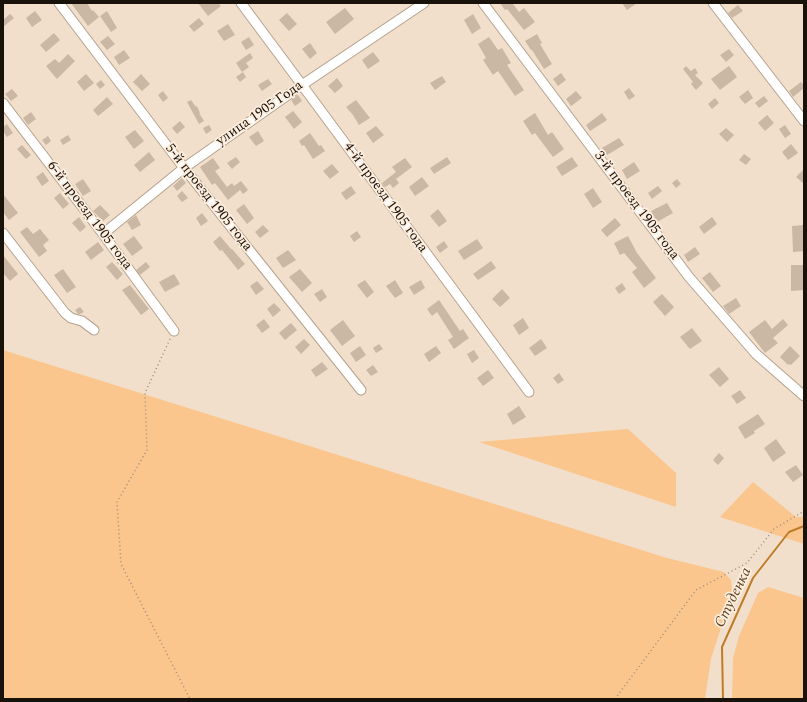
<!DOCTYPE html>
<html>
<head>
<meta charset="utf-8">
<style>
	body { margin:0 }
	#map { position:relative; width:807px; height:702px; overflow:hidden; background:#f2dfcb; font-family:Spectral,serif }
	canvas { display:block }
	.frame { position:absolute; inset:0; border:4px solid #19120b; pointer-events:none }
</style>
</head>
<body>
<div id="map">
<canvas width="807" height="702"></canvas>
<div class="frame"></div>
</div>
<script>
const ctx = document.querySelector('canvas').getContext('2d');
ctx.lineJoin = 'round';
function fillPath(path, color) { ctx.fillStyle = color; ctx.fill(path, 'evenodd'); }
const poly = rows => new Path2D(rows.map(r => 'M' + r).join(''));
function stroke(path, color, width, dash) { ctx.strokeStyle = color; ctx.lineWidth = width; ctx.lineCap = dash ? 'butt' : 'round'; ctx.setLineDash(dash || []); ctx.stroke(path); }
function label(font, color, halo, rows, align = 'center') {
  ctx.font = font + ' Spectral,serif'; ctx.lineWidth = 3.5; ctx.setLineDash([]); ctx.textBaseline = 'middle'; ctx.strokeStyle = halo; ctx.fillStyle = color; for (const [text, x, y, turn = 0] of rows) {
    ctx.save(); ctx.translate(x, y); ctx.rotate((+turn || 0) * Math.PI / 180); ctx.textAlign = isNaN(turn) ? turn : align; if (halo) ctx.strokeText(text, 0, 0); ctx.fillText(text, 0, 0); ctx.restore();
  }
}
fillPath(poly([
	[3,350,667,558,724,572,731,580,732,593,711,659,705,699,3,699],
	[628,429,676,473,676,507,479,442],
	[753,482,796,517,804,517,804,544,720,517],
	[768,587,804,598,804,699,732,699,733,658,739,636,758,593]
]), '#fac68e');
stroke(poly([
	[723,699,722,647,753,578,789,532,804,526]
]), '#be7c28', 2);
fillPath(poly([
	[71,3,87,3,92,11,93,10,99,17,88,26],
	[198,3,218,3,221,6,208,16],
	[500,3,515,3,513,4,519,12,524,8,535,22,524,30,507,9,505,10],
	[622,3,637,3,627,10],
	[738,5,743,11,732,18,728,13],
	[345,8,354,19,335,34,326,22],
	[35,11,42,20,32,27,26,18],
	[107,11,117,28,111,32,100,16],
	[287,13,297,24,289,31,279,20],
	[10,14,14,18,3,27,3,20],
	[473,14,481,28,472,34,464,20],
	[199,18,204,24,194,32,189,26],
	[228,24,235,35,224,41,217,31],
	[54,33,60,40,46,52,40,45],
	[537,34,542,43,540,44,552,64,544,69,532,50,531,50,525,41],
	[108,36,115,44,107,50,100,42],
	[249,37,254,45,246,50,241,42],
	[489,37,498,50,502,48,511,63,507,65,524,90,515,96,498,71,493,75,483,60,486,58,478,44],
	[310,43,317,53,310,59,302,49],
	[729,49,734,55,726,62,720,55],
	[124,50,130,58,119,65,114,57],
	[373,52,380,61,368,69,362,60],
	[250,53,253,58,246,63,249,67,242,72,236,63],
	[68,54,75,61,57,79,46,66,55,59,59,63],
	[686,66,691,71,695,68,698,73,695,75,703,83,696,90,691,84,693,82,683,69],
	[729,66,737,77,720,90,711,79],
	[243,72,246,77,240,82,236,77],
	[561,73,566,80,558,86,553,79],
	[86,74,94,83,84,91,77,82],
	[141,74,150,84,142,91,133,82],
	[442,76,446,82,435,90,430,83],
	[337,78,343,86,335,93,328,86],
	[268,79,272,84,262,91,258,85],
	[101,80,105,85,100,89,96,84],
	[801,82,804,86,804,88,793,97,789,91],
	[629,88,635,96,629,100,624,92],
	[12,89,18,96,11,101,5,94],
	[748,90,753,98,745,104,739,97],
	[163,91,168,98,163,102,158,95],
	[576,91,582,98,571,106,566,99],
	[298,95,302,101,295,106,291,100],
	[764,96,768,101,759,108,755,103],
	[107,97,113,104,98,116,93,110],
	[715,98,719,103,712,109,708,104],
	[191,100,196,107,197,106,200,113,199,113,204,121,199,124,187,102],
	[356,100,370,118,359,125,353,115,346,107],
	[293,111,302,122,294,129,285,117],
	[31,112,36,119,28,125,23,118],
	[535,113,548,135,552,132,564,149,553,157,535,133,532,135,523,121],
	[602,113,607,120,590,131,586,125],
	[767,115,774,123,765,131,758,123],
	[180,121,185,127,177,134,172,128],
	[7,124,13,133,7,137,3,131,3,127],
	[209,125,212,130,206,134,203,128],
	[785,125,791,134,785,138,779,129],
	[376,126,384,135,373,143,366,133],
	[726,128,734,135,727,142,719,134],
	[135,130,144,141,134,149,125,137],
	[258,131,264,141,256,146,249,137],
	[310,133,319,146,321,145,325,151,313,159,304,145,302,146,299,141],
	[68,135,71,140,63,145,60,140],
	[48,136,51,141,46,145,42,140],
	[619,138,624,145,607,155,602,148],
	[791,144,798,153,788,160,782,152],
	[22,145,31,155,26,159,17,149],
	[149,152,155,160,140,172,134,165],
	[744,154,751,159,746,165,739,160],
	[236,157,240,162,232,169,227,163],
	[447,157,451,163,434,174,430,168],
	[572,157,578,166,562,176,556,167],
	[213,158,220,168,215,171,227,187,232,183,234,186,241,181,248,190,243,194,240,190,228,200,215,183,212,185,200,167],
	[405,158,412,167,396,179,399,183,393,188,390,184,385,187,382,183,396,172,392,167],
	[634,162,640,171,627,179,622,170],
	[332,164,339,172,330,179,323,171],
	[804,169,804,184,796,177],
	[43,172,49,181,42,186,36,177],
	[422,177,429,186,415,196,409,187],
	[182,178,186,183,177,191,173,186],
	[83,179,91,191,83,196,75,184],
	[677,179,681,184,676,188,672,183],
	[351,186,356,193,346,200,341,193],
	[658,186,662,191,652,199,648,193],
	[593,188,602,202,593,208,584,194],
	[182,191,188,198,182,202,177,196],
	[60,193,69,204,63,209,54,198],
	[3,194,18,213,9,220,3,212],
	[667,203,673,213,657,222,651,211],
	[244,204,254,218,247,224,236,210],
	[100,205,110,215,103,221,93,211],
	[438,209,447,221,439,227,430,216],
	[202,213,208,221,201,226,196,218],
	[136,215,141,225,132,230,127,222],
	[79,217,86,227,80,232,72,223],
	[712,217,717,224,704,234,699,227],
	[615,218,621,225,607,237,601,230],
	[263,225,269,231,260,238,255,232],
	[804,225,804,251,793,252,792,226],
	[27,227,33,234,40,229,49,240,43,245,47,251,39,257,20,232],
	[357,231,361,237,354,242,350,236],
	[134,236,143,248,132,256,123,244],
	[220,236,231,249,232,249,245,264,238,270,222,250,220,251,213,242],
	[628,236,637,253,656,278,644,288,632,272,637,268,624,253,620,255,614,243],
	[477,239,483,248,464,260,458,251],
	[444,241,448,247,440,253,436,247],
	[98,242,104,250,91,260,85,252],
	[695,247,700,254,688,262,684,255],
	[288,250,296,260,283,268,276,258],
	[3,255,18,274,10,281,3,273],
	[491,261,496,268,478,280,473,274],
	[112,262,123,274,117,280,106,267],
	[146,262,150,267,140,275,136,270],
	[791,265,804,265,804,290,791,291],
	[63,269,76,287,67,293,54,275],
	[300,269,312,283,302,292,289,277],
	[710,272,721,286,713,292,702,278],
	[174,274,180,284,165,292,159,282],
	[365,280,374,292,367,298,357,285],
	[395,280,403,293,395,298,386,286],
	[421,280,425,288,414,295,409,287],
	[257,281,264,289,256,295,250,286],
	[622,283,626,289,619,294,615,288],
	[130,285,149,309,141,315,122,290],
	[322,289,327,297,320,302,314,294],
	[502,289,510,298,500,307,492,299],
	[662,294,674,307,665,316,653,302],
	[736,298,741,306,729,314,723,306],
	[439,300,460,331,463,329,469,338,454,349,448,340,453,337,437,312,432,316,427,309],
	[274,303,281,310,273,317,267,309],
	[80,307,84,312,80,314,78,314,75,310],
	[523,318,529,328,519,335,513,325],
	[264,319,270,327,262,333,256,325],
	[783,319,788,325,773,338,778,343,765,353,749,332,765,320,772,329],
	[343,320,355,336,342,346,330,330],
	[291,323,297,330,285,340,279,333],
	[692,328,702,341,690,349,680,337],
	[304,339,310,345,301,354,295,347],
	[541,339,547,348,535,356,529,348],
	[379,344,383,349,376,353,373,348],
	[360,346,366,355,356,362,350,353],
	[436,346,441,353,429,362,424,354],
	[790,346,800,356,791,365,789,364,788,365,780,357],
	[474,350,479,358,472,363,467,354],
	[322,362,328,369,316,377,311,370],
	[373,365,378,372,371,376,366,370],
	[719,367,729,379,720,387,709,375],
	[488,370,494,378,483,386,477,378],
	[559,373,564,380,558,384,553,378],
	[740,390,746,398,737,404,731,396],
	[519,406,526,417,513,425,507,414],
	[758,414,765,424,754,431,755,433,745,439,738,427],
	[776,439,786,453,773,462,764,448],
	[719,453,724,458,718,465,713,460],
	[796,465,803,475,793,482,785,472]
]), '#cab7a4');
const minor = poly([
	[59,3,184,168,361,390],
	[241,3,302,85,529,392],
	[483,3,689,277,756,354,804,396],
	[713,3,804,121],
	[3,103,103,234,174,331],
	[3,233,65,313,71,318,82,321,94,330],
	[103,234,184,168,302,85,424,3]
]);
stroke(minor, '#b4a28f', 11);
stroke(poly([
	[170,339,145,393,147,450,117,502,121,564,190,699],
	[615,699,696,590,747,563,774,529,804,511]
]), '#9b8d7e', 1.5, [1, 3]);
stroke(minor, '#fff', 9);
label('14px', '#19120b', '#fdeddd', [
	["улица 1905 Года",260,114,-35],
	["5-й проезд 1905 года",208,198,52],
	["4-й проезд 1905 года",385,198,54],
	["3-й проезд 1905 года",636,206,53],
	["6-й проезд 1905 года",89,216,53]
]);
label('italic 15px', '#5f4221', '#fdeddd', [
	["Студенка",734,598,-64]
]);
</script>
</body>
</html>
